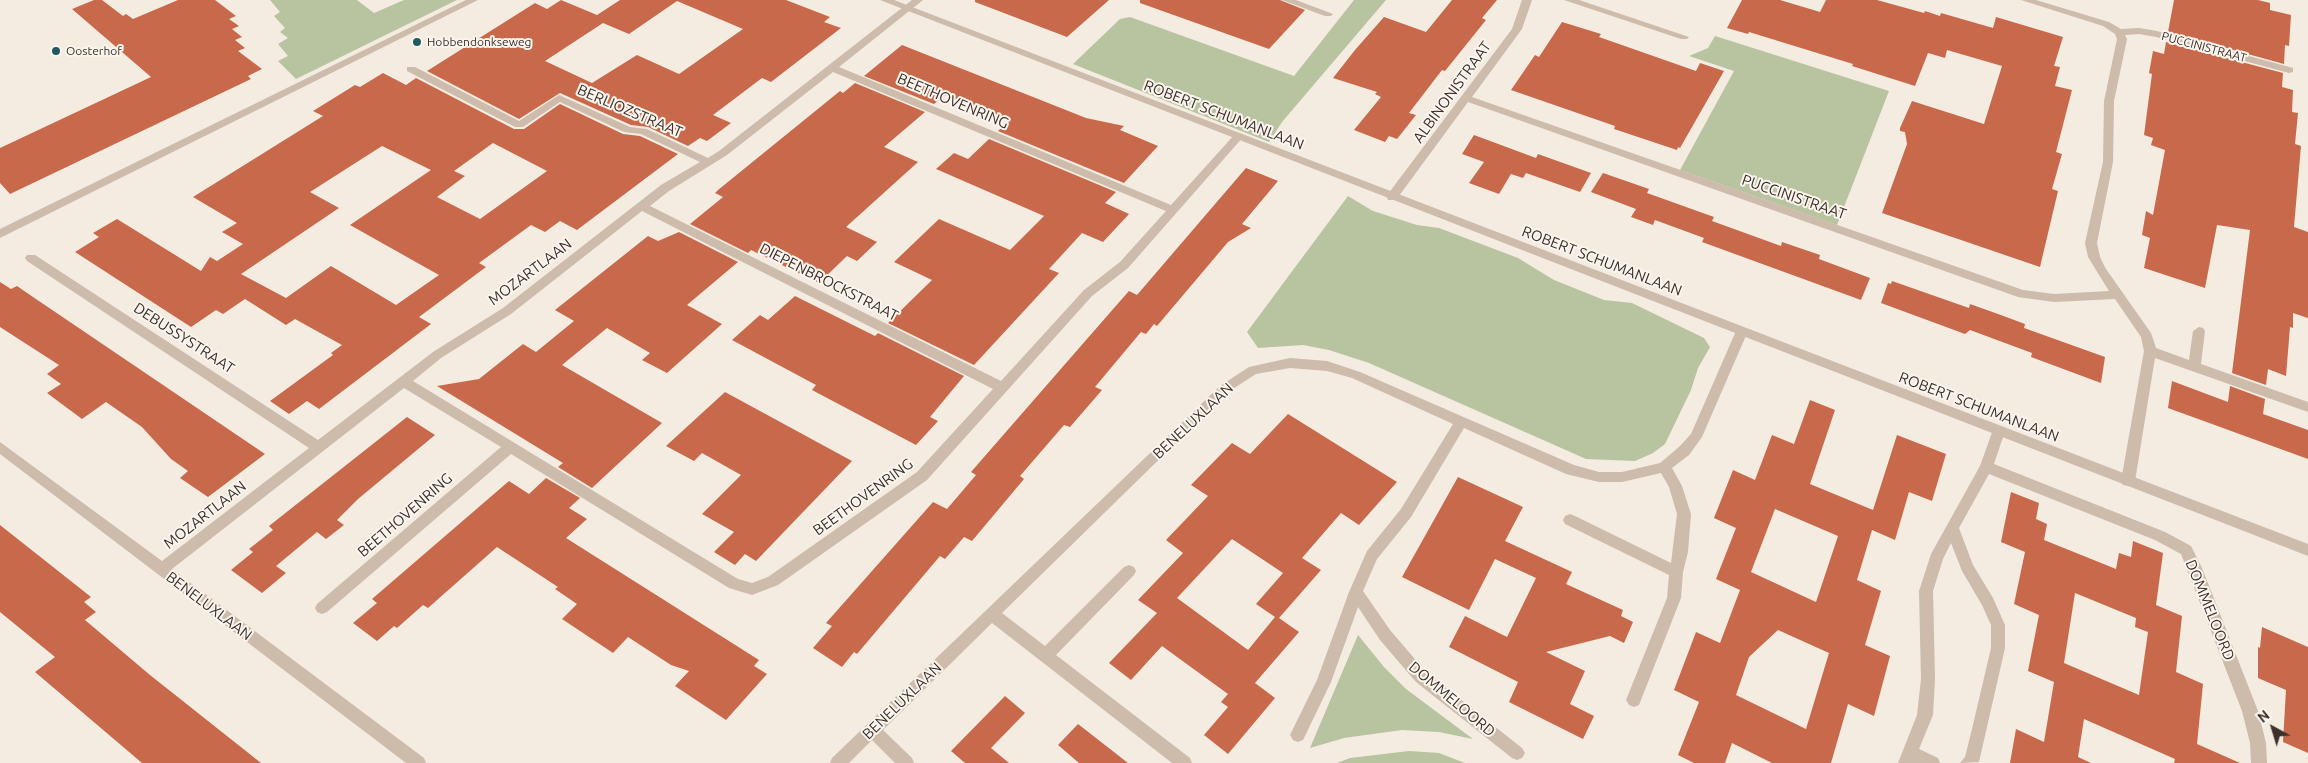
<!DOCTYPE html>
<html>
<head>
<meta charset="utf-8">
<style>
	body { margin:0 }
	#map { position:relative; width:2308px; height:763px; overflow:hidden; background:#f4ebe1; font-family:Ubuntu,sans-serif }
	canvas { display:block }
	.north { position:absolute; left:2248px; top:703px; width:50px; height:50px; -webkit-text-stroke:4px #fbf5ee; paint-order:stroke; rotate:321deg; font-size:14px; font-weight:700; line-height:20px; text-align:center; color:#3b302b }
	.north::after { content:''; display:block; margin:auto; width:18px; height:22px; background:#3b302b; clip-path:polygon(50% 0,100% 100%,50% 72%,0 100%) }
</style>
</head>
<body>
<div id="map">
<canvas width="2308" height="763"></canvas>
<div class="north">N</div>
</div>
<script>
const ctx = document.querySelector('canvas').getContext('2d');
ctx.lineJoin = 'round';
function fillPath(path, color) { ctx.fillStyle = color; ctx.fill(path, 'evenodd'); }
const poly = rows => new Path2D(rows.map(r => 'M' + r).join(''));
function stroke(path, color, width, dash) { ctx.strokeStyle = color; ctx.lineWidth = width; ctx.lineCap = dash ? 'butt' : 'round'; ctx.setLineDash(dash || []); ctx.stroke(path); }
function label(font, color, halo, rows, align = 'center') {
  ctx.font = font + ' Ubuntu,sans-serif'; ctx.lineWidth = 4; ctx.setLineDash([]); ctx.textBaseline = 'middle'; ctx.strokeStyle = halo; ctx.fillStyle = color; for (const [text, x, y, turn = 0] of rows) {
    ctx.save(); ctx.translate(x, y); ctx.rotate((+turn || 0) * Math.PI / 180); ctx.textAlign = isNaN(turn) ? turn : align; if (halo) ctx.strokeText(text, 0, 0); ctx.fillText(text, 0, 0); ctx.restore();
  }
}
fillPath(poly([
	[270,0,357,0,374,13,404,0,457,0,296,79,278,61,288,56,278,44,288,38,280,32,285,28,274,16,280,12],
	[1354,0,1386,0,1282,122,1269,142,1073,64,1120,19,1130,17,1294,76],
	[1715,36,1889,91,1837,225,1680,170,1734,71,1689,56,1708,48],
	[1348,196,1373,211,1417,225,1439,228,1518,258,1554,280,1604,300,1632,303,1704,338,1710,347,1698,368,1691,390,1665,444,1653,453,1635,461,1586,459,1369,363,1329,350,1303,345,1258,348,1247,332],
	[1358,635,1384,667,1406,689,1473,739,1439,732,1402,730,1344,738,1310,748],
	[1409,751,1439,753,1465,763,1337,763,1350,758]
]), '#b8c4a0');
fillPath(poly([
	[94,0,102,0,123,16,126,14,133,19,178,0,215,0,236,16,229,19,239,26,232,29,242,37,235,40,245,48,238,51,262,69,248,76,251,79,10,194,0,183,0,148,151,77,72,9],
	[561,0,597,15,620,0,786,0,830,17,824,22,841,28,771,82,762,78,713,115,731,123,707,141,700,138,688,146,648,127,631,125,560,93,519,119,427,71,535,3,547,9],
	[677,1,743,29,679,74,637,55,592,83,545,61,603,23,629,34],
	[975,0,1109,0,1067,37,975,2],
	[1140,0,1280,0,1305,10,1269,49,1140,3],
	[1452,0,1497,0,1482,18,1486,20,1445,71,1442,70,1409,113,1416,115,1397,139,1389,136,1385,142,1354,130,1381,97,1375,94,1377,92,1333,78,1355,50,1384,17,1426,32],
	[1742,0,1780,0,1820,12,1826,0,1877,0,1924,13,1925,11,1940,16,1941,13,1993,28,1996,17,2063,37,2054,66,2060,67,2055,86,2072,90,2056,152,2062,154,2052,189,2058,191,2040,267,1882,213,1907,144,1905,132,1900,131,1900,128,1912,101,1984,124,2002,66,1947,50,1945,58,1928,53,1915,86,1852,66,1853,64,1749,32,1748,34,1727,28],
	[2174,0,2258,0,2270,3,2270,10,2291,15,2289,46,2285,45,2284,64,2168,32],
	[1562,22,1601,34,1599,37,1696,71,1700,63,1724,71,1680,148,1678,147,1677,150,1614,129,1615,126,1511,90,1535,55,1539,57],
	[2166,42,2283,73,2282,87,2293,90,2292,112,2298,113,2295,144,2301,146,2294,227,2308,232,2308,318,2293,313,2293,328,2290,327,2286,376,2268,369,2266,385,2232,373,2250,230,2217,225,2205,288,2144,268,2150,238,2142,235,2146,211,2153,215,2165,150,2151,145,2153,138,2144,135,2152,74,2149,73,2153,51,2164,54],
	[902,45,1086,118,1124,126,1120,130,1158,146,1124,183,998,131,1008,121,960,101,945,95,934,104,864,76],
	[383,73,406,85,416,78,514,129,524,129,560,104,623,134,640,136,678,154,577,230,560,221,545,232,531,225,479,263,486,267,419,317,431,324,319,409,307,401,289,414,270,401,333,355,331,353,342,345,295,319,286,325,245,299,223,314,216,310,191,327,75,252,99,237,93,233,117,219,201,271,210,257,217,261,243,244,222,232,237,223,193,197,323,116,313,111,355,85,360,87],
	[493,143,547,171,480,219,437,197,465,176,454,171],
	[382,146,431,170,350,225,439,275,396,305,331,266,286,298,241,274,339,208,310,192],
	[855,83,925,112,884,147,918,162,846,227,877,242,857,261,847,256,819,283,751,250,748,253,690,224,723,197,715,193,718,190,840,91,843,93],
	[1474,135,1536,158,1538,154,1591,173,1580,192,1526,173,1523,178,1511,174,1499,194,1469,183,1484,162,1462,154],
	[989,139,1116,192,1105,203,1129,214,1103,242,1082,233,1049,269,1059,273,974,365,888,323,932,280,894,262,939,219,1010,250,1044,216,936,169,954,153,968,159],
	[1246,168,1278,181,1242,224,1251,228,1228,242,1157,326,1154,324,1146,334,1141,332,1095,387,1102,390,1070,427,1064,425,1020,476,1024,479,972,541,964,537,945,559,940,556,857,654,854,652,842,667,813,648,832,626,826,623,933,502,947,509,976,475,971,472,1114,308,1129,291,1137,295],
	[1603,173,1649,189,1647,193,1714,217,1712,221,1781,246,1782,242,1820,255,1819,259,1870,278,1861,300,1702,242,1704,238,1655,220,1653,225,1631,217,1636,209,1591,192],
	[679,232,738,262,687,305,722,324,667,373,642,360,650,353,607,328,562,365,662,423,592,488,558,467,563,463,437,386,479,379,523,344,536,352,574,321,555,310,648,236,658,241],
	[1892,281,1969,308,1970,304,1998,314,2025,324,2024,328,2105,357,2101,383,2031,357,2032,353,1970,330,1965,334,1881,303,1888,283,1891,284],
	[0,282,11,289,17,286,33,297,265,454,208,497,180,478,188,471,171,459,142,427,106,402,82,419,47,393,61,384,47,374,59,365,0,327],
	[795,296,875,336,878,333,964,376,930,417,938,421,916,445,812,390,816,385,732,340,760,315,768,320],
	[2172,381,2228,402,2230,386,2265,399,2263,414,2308,430,2308,459,2168,408],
	[725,392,852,461,756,561,745,554,735,565,714,552,734,532,702,514,741,475,702,453,694,461,666,446],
	[1810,400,1835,410,1810,484,1873,510,1897,435,1946,454,1932,501,1909,492,1895,540,1872,530,1857,580,1881,591,1865,645,1890,656,1874,716,1848,704,1831,763,1772,763,1732,743,1725,763,1694,763,1678,755,1699,702,1674,690,1696,632,1720,643,1740,590,1716,579,1736,528,1714,518,1733,470,1755,480,1772,435,1794,444],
	[1775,509,1838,536,1816,602,1751,572],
	[1778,630,1829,653,1806,729,1736,695,1749,657],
	[1288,414,1397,482,1359,525,1341,513,1302,558,1321,570,1279,618,1299,632,1255,683,1275,698,1228,754,1204,735,1228,707,1221,702,1228,694,1162,646,1131,680,1109,663,1157,613,1138,600,1183,553,1166,540,1208,496,1191,485,1232,443,1250,454],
	[1232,539,1283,573,1256,604,1275,617,1248,650,1177,598],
	[407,417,435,435,358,499,337,520,344,525,326,539,317,532,276,566,286,573,262,593,231,570,253,552,249,549,273,530,269,526],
	[1458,477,1523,507,1505,541,1572,572,1566,584,1623,610,1621,616,1633,622,1624,643,1610,636,1546,652,1585,671,1570,704,1594,716,1583,739,1509,702,1518,682,1449,647,1465,616,1507,637,1536,578,1495,559,1469,610,1402,577],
	[546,478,580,498,569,508,587,519,566,538,759,660,754,666,767,674,726,720,675,686,689,671,671,665,628,637,613,653,562,619,577,604,555,589,558,587,497,547,428,608,423,605,397,628,394,626,377,641,353,623,377,603,372,599,509,481,529,494],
	[2011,492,2039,503,2036,519,2047,524,2044,540,2116,569,2119,553,2131,557,2133,541,2163,553,2156,605,2182,616,2176,672,2203,684,2197,744,2240,763,2174,763,2175,759,2084,719,2078,757,2091,763,2010,763,2016,729,2044,742,2054,682,2028,671,2039,615,2014,604,2025,552,2001,542],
	[2075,593,2136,618,2135,627,2148,632,2139,695,2064,663],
	[0,525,91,597,84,602,96,612,85,620,150,675,261,763,142,763,35,672,55,657,0,612],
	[2262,627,2308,647,2308,753,2283,742,2286,690,2258,678,2258,647,2260,648],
	[1005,696,1025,713,991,748,1009,763,965,763,951,751],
	[1078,724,1128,763,1079,763,1058,745]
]), '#c8694b');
fillPath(poly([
	[912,0,923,0,839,67,1171,205,1235,134,1239,133,1244,136,1128,268,1092,296,927,480,778,585,752,595,729,588,511,454,327,612,322,614,317,612,315,608,317,604,501,447,404,388,172,569,424,758,426,763,406,763,0,454,0,442,162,561,309,448,27,261,25,258,27,255,35,255,318,440,433,352,503,308,661,185,700,162,641,134,624,132,560,102,523,127,515,127,407,71,407,67,415,67,519,121,559,95,630,127,647,129,708,158,719,151,912,0],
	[833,72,1166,211,1120,262,1084,290,1001,381,650,206,669,191,727,155,833,72],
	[642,211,993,389,917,472,768,577,752,583,738,579,413,381,441,358,511,314,642,211],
	[1282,0,1296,0,1333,14,1331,16,1325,16,1282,0],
	[1522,0,1532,0,1522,29,1472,97,2023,290,2054,294,2109,291,2088,257,2085,243,2103,162,2104,101,2117,39,2115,34,2103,26,2021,0,2036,0,2109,22,2121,29,2139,28,2157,31,2293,68,2293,72,2289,73,2156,37,2139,34,2125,35,2127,39,2114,101,2113,162,2097,243,2100,257,2106,269,2151,333,2156,348,2189,360,2193,331,2199,327,2203,328,2205,331,2201,364,2308,402,2308,412,2155,358,2135,481,2133,485,2128,486,2123,485,2121,481,2144,351,2141,337,2115,299,2054,302,2018,297,1468,102,1396,200,1388,200,1387,197,1388,194,1512,29,1522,0],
	[1564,0,1579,0,1689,37,1687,39,1681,39,1564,0],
	[1742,327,1748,331,1702,437,1689,455,1672,468,1682,486,1691,514,1688,552,1683,572,1681,598,1639,705,1634,707,1629,705,1626,700,1667,598,1669,575,1565,524,1563,520,1565,516,1570,514,1575,516,1671,563,1677,514,1669,487,1661,473,1622,482,1599,482,1566,474,1464,428,1411,517,1377,559,1363,591,1390,630,1426,672,1522,748,1525,753,1522,758,1517,760,1512,758,1416,682,1380,640,1358,607,1331,682,1303,740,1298,742,1293,740,1290,735,1317,680,1349,592,1367,551,1401,509,1453,424,1352,378,1327,371,1290,368,1256,374,1228,392,1002,613,1045,646,1124,567,1129,565,1134,567,1136,571,1134,575,1056,655,1190,758,1192,763,1172,763,992,623,883,730,912,758,914,763,895,763,872,740,849,763,830,763,832,758,1220,386,1249,367,1290,358,1327,361,1360,372,1574,465,1599,472,1622,472,1660,463,1679,447,1691,434,1736,331,1742,327],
	[1999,426,2004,427,2005,431,1994,464,2165,532,2191,546,2202,568,2258,711,2266,743,2267,763,2251,763,2250,743,2242,711,2181,554,2155,540,1989,474,1959,528,1973,565,1993,598,2005,625,2005,648,1979,762,1960,763,1965,757,1972,729,1991,648,1991,625,1982,605,1962,571,1951,543,1943,559,1933,591,1935,679,1933,715,1919,749,1938,758,1940,763,1898,763,1917,715,1921,679,1919,591,1931,554,1980,466,1994,427,1999,426]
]), '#cdbbac');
fillPath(poly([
	[466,0,478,0,0,238,0,229,466,0],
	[880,0,894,0,2308,544,2308,556,880,0]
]), '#cdbbac');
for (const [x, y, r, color] of [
	[417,42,5,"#1f5a5e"],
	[56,51,5,"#1f5a5e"]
]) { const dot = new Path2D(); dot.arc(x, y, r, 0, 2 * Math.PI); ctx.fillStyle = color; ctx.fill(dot); stroke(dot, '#fbf5ee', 2); }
label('12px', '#3b302b', '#fbf5ee', [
	["Hobbendonkseweg",427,42],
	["Oosterhof",66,51]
], 'left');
label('12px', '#3b302b', '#fbf5ee', [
	["PUCCINISTRAAT",2204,47,15]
]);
label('15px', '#3b302b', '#fbf5ee', [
	["ALBINONISTRAAT",1452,92,-54],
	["BEETHOVENRING",953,101,23],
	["BERLIOZSTRAAT",630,111,23],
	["ROBERT SCHUMANLAAN",1224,115,21],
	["PUCCINISTRAAT",1794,197,19],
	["ROBERT SCHUMANLAAN",1602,261,21],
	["MOZARTLAAN",530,272,-37],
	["DIEPENBROCKSTRAAT",829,282,27],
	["DEBUSSYSTRAAT",184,338,33],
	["ROBERT SCHUMANLAAN",1979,407,21],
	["BENELUXLAAN",1193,421,-43],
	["BEETHOVENRING",863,497,-36],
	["MOZARTLAAN",205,515,-38],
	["BEETHOVENRING",405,515,-41],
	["BENELUXLAAN",209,606,37],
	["DOMMELOORD",2210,610,68],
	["DOMMELOORD",1452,699,40],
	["BENELUXLAAN",902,701,-44]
]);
</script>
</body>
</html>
